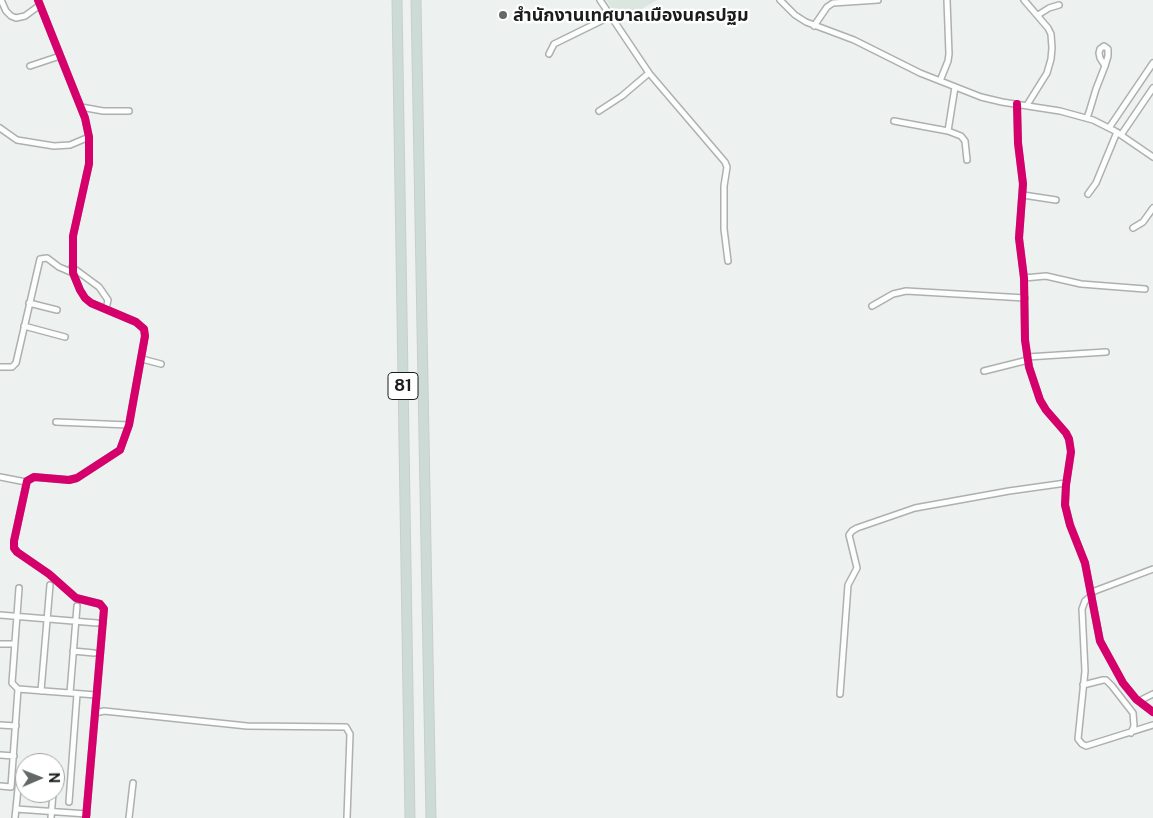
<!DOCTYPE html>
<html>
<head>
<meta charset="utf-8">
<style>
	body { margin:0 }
	#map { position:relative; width:1153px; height:818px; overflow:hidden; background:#edf2f0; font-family:"Public Sans",sans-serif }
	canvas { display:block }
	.north { position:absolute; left:15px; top:753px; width:50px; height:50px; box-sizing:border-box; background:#fff; border:1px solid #a3a5a4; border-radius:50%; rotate:89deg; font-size:14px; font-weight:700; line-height:20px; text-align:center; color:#1a1d1c }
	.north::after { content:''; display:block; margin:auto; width:18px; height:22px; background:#646866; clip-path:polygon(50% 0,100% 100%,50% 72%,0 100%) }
</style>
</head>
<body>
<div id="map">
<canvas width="1153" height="818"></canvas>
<div class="north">N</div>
</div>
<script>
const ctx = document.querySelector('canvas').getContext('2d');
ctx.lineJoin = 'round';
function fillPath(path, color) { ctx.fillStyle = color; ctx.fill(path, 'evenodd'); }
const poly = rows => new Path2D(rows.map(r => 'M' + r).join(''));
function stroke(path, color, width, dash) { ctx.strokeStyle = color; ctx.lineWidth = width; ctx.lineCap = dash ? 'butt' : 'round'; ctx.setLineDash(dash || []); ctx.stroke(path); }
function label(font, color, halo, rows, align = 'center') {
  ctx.font = font + ' "Public Sans","Noto Sans Thai",sans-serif'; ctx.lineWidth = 4.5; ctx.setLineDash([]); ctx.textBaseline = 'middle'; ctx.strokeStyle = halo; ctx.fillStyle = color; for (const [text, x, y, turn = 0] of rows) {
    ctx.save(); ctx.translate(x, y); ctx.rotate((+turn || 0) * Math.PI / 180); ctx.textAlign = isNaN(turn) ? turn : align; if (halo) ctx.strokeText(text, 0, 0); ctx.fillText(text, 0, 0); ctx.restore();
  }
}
fillPath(poly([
	[606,0,657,0,620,21]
]), '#dbe6e1');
const minor = poly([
	[1,0,6,11,11,16,16,18,25,16,40,5],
	[38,0,85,118,89,137,89,164,73,236,73,273,80,290,85,298,91,303,136,322,144,329,145,336,129,425,120,450,77,478,69,480,34,477,27,481,14,541,14,548,17,552,49,574,76,598,100,604,104,609,86,818],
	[600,0,649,73,725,162,727,167,724,186,724,229,728,261],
	[780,0,795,15,806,22,854,40,920,73,981,97,1002,102,1060,111,1093,120,1115,131,1153,157],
	[1024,0,1048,28,1051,34,1052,48,1051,59,1047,73,1027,105],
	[1038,15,1049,8,1059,5],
	[814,26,827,7,833,3,878,0],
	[549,54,554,44,611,16],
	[30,66,60,56],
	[940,81,948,61,949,54,947,0],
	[1017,104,1018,143,1023,184,1019,238,1024,278,1025,340,1029,367,1040,400,1046,410,1066,433,1069,439,1071,452,1066,485,1065,505,1070,525,1085,563,1100,641,1123,683,1136,699,1153,712],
	[81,107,103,111,129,111],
	[599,111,622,96,649,73],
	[1087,118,1090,109,1096,89,1105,66,1108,56,1108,49,1104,46,1100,49,1099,53,1100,58,1105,66],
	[894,121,948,131,955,87],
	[0,128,17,140,54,146,70,145,89,137],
	[1109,128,1153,63],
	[948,131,961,136,965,141,967,160],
	[1121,135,1153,88],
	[1088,194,1096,183,1117,132],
	[1023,195,1056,200],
	[1133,228,1143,222,1153,208],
	[72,267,99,287,108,300,106,309],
	[1024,278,1046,276,1081,284,1145,289],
	[29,303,57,310],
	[872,306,893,294,906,291,1025,298],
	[24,326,65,337],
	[1027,357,1106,352],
	[142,359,161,364],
	[0,367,12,367,16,363,40,259,47,258,59,267,73,273],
	[984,371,1028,360],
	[56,422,129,425],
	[0,477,26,482],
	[19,588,12,683,18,689,96,695],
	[1092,592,1153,569],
	[1092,595,1085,601,1082,609,1085,671,1078,739,1082,744,1086,746,1153,725],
	[0,615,97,623],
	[0,644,14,644],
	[73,651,94,653],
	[1083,685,1103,680,1106,680,1112,686,1133,713,1134,726,1131,733],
	[41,691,50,585],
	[70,693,77,606],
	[840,694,848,585,857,568,849,535,852,531,857,528,915,508,1009,491,1066,483],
	[1139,701,1153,694],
	[95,713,104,711,247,726,346,727,350,734,347,818],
	[0,725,16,726],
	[0,755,14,756],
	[0,786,11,787,18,689],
	[69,802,77,694],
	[16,809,87,814],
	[15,818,19,779],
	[51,818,53,793],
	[129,818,133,783]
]);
const motorway = poly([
	[397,0,410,818],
	[416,0,431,818]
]);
stroke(minor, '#adb0af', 8);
stroke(motorway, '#cbcdcc', 11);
stroke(minor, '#fcfdfd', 5);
stroke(motorway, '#ccdbd6', 9);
stroke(poly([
	[38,0,85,118,89,137,89,164,73,236,73,273,80,290,85,298,91,303,136,322,144,329,145,336,129,425,120,450,77,478,69,480,34,477,27,481,14,541,14,548,17,552,49,574,76,598,100,604,104,609,86,818],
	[1017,104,1018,143,1023,184,1019,238,1024,278,1025,340,1029,367,1040,400,1046,410,1066,433,1069,439,1071,452,1066,485,1065,505,1070,525,1085,563,1100,641,1123,683,1136,699,1153,712]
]), '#d6006c', 8);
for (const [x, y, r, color] of [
	[503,15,5,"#646866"]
]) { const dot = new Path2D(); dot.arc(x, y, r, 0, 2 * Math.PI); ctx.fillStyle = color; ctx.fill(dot); stroke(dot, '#fff', 2); }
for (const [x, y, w] of [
	[403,386,30]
]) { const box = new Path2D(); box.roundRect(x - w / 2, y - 13.5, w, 27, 4); ctx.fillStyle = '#fff'; ctx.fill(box); stroke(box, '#1a1d1c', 1); }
label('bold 16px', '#1a1d1c', null, [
	["81",403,386]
]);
label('bold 18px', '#1a1d1c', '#fff', [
	["สำนักงานเทศบาลเมืองนครปฐม",513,15]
], 'left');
</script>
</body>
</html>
